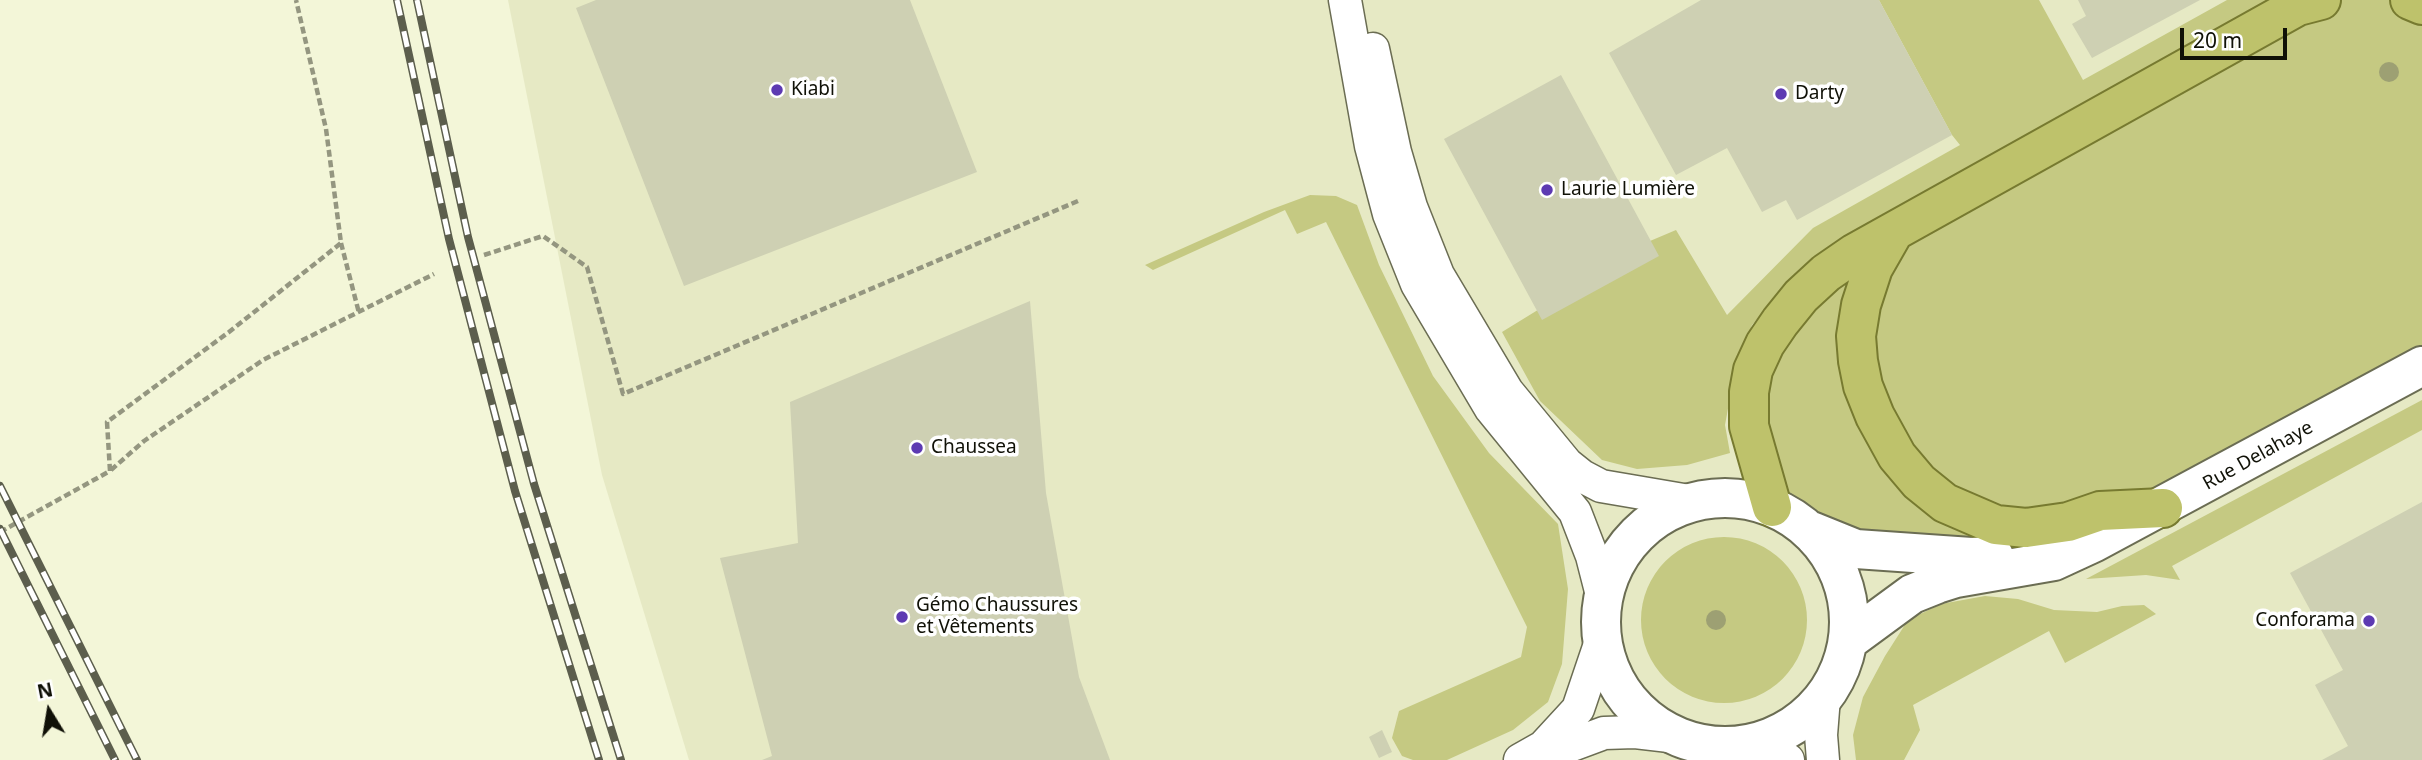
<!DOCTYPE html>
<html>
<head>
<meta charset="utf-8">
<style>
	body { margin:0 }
	#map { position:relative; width:2422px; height:760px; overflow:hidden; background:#f3f6d8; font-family:"Noto Sans",sans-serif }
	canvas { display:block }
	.north { position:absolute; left:14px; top:676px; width:70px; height:70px; -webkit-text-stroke:5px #fff; paint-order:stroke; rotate:349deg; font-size:19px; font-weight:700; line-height:28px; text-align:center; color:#101107 }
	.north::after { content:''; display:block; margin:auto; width:24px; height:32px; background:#101107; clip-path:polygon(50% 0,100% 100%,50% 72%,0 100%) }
	.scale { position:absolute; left:2180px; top:28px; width:107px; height:32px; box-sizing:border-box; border:4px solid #101107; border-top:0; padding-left:9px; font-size:21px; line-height:24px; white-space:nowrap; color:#101107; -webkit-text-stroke:5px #fff; paint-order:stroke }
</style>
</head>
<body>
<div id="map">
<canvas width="2422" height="760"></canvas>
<div class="north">N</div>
<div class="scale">20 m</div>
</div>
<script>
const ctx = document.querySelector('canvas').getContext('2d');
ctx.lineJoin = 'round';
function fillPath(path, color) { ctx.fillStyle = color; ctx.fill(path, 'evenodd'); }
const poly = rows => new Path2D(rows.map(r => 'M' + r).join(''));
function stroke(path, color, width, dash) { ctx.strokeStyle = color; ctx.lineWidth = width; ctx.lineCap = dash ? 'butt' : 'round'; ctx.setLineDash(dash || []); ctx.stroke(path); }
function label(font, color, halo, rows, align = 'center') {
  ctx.font = font + ' "Noto Sans",sans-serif'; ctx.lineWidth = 7; ctx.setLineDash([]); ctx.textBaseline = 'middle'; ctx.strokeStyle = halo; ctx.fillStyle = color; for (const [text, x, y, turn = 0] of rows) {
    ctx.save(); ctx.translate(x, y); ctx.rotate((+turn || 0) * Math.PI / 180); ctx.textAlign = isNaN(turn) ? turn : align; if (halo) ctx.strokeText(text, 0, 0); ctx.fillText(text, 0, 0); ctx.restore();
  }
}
fillPath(poly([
	[508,0,2422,0,2422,760,689,760,602,475]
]), '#e6e9c4');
fillPath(poly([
	[1879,0,2039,0,2083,80,2227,0,2275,0,1842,237,1793,277,1752,325,1735,370,1725,425,1730,453,1687,465,1637,469,1602,460,1540,401,1502,332,1650,241,1676,230,1727,315,1813,228,1960,145,1952,135],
	[2321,0,2410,0,2422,5,2422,366,2044,552,1807,529,1781,511,1749,426,1801,296],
	[1310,195,1336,196,1357,205,1379,265,1433,376,1489,453,1558,524,1568,589,1562,664,1548,702,1513,730,1447,760,1413,760,1402,756,1392,738,1399,711,1521,657,1527,627,1326,222,1297,234,1285,210,1153,270,1145,265,1264,212],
	[2422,400,2422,430,2172,566,2180,580,2146,575,2086,579],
	'1641 620a83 83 0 1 1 166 0a83 83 0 1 1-166 0Z',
	[1985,596,2018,599,2054,610,2097,612,2122,606,2144,605,2156,614,2065,663,2049,631,1913,705,1920,730,1904,760,1856,760,1853,735,1863,697,1885,656,1908,620,1941,604]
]), '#c5c982');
fillPath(poly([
	[596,0,910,0,977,172,684,286,576,8],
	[1701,0,1879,0,1952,135,1797,220,1786,200,1762,212,1727,148,1676,175,1609,53],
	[2078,0,2200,0,2092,58,2072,24,2086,16],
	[1561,75,1659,256,1542,320,1444,139],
	[1030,301,1046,493,1079,677,1110,760,762,760,772,756,720,558,798,543,790,402],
	[2422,502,2422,760,2322,760,2348,746,2315,685,2343,670,2290,573],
	[1382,730,1392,752,1379,758,1369,737]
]), '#ced0b3');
const minor = poly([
	[1345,0,1371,146,1389,214,1417,284,1491,409,1575,512,1592,556,1603,599],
	[1373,49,1395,152,1411,207,1438,275,1507,391,1567,464,1582,476,1601,486,1695,502],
	[1759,741,1788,760],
	[1537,758,1604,733,1635,732,1678,737],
	[1520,760,1543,747,1578,709,1602,638],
	[1823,760,1821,735,1824,697]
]);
const tertiary = poly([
	'1601 622a124 124 0 1 1 248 0a124 124 0 1 1-248 0Z',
	[1809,530,1856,549,1971,557,1994,556],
	[1848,641,1912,594,1937,584,1956,578,2054,561,2093,543,2422,366]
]);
const trunk = poly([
	[2410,0,2422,5],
	[1893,233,1873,268,1861,305,1856,336,1858,361,1863,386,1875,416,1897,456,1919,482,1945,503,1996,525,2026,528,2068,522,2100,511,2163,508],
	[1772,507,1749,426,1749,392,1753,370,1765,344,1780,322,1801,296,1826,273,1855,253,2298,6,2321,0]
]);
stroke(minor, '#6b6d53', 35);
stroke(tertiary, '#6b6d53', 42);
stroke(trunk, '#777a30', 42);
stroke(poly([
	[341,243,359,313],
	[484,255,543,236,587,267,623,394,1078,201],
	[111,470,144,441,263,360,434,274],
	[0,532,110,471,107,422,229,332,341,243,326,129,296,0]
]), '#949680', 4.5, [7, 3.5]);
stroke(minor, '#fff', 32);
stroke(tertiary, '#fff', 38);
stroke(trunk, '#bec26b', 38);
const rail = poly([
	[397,0,449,239,515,491,599,760],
	[417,0,468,237,534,484,621,760],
	[0,486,137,760],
	[0,529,115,760]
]);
stroke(rail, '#5c5e4d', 8);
stroke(rail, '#fff', 5, [16]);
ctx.fillStyle = '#9da073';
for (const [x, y] of [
	[2389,72],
	[1716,620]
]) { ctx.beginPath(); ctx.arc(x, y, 10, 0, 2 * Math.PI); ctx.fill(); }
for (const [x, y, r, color] of [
	[777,90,7,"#5d3ab2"],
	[1781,94,7,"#5d3ab2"],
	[1547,190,7,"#5d3ab2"],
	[917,448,7,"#5d3ab2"],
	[902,617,7,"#5d3ab2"],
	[2369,621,7,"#5d3ab2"]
]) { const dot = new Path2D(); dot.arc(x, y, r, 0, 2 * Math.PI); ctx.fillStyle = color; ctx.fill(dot); stroke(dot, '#fff', 2.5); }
label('19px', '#101107', '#fff', [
	["Kiabi",791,90],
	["Darty",1795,94],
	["Laurie Lumière",1561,190],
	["Chaussea",931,448],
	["Gémo Chaussures",916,606],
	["et Vêtements",916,628],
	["Conforama",2355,621,"right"]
], 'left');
label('19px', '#101107', '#fff', [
	["Rue Delahaye",2258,456,-29]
]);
</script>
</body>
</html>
